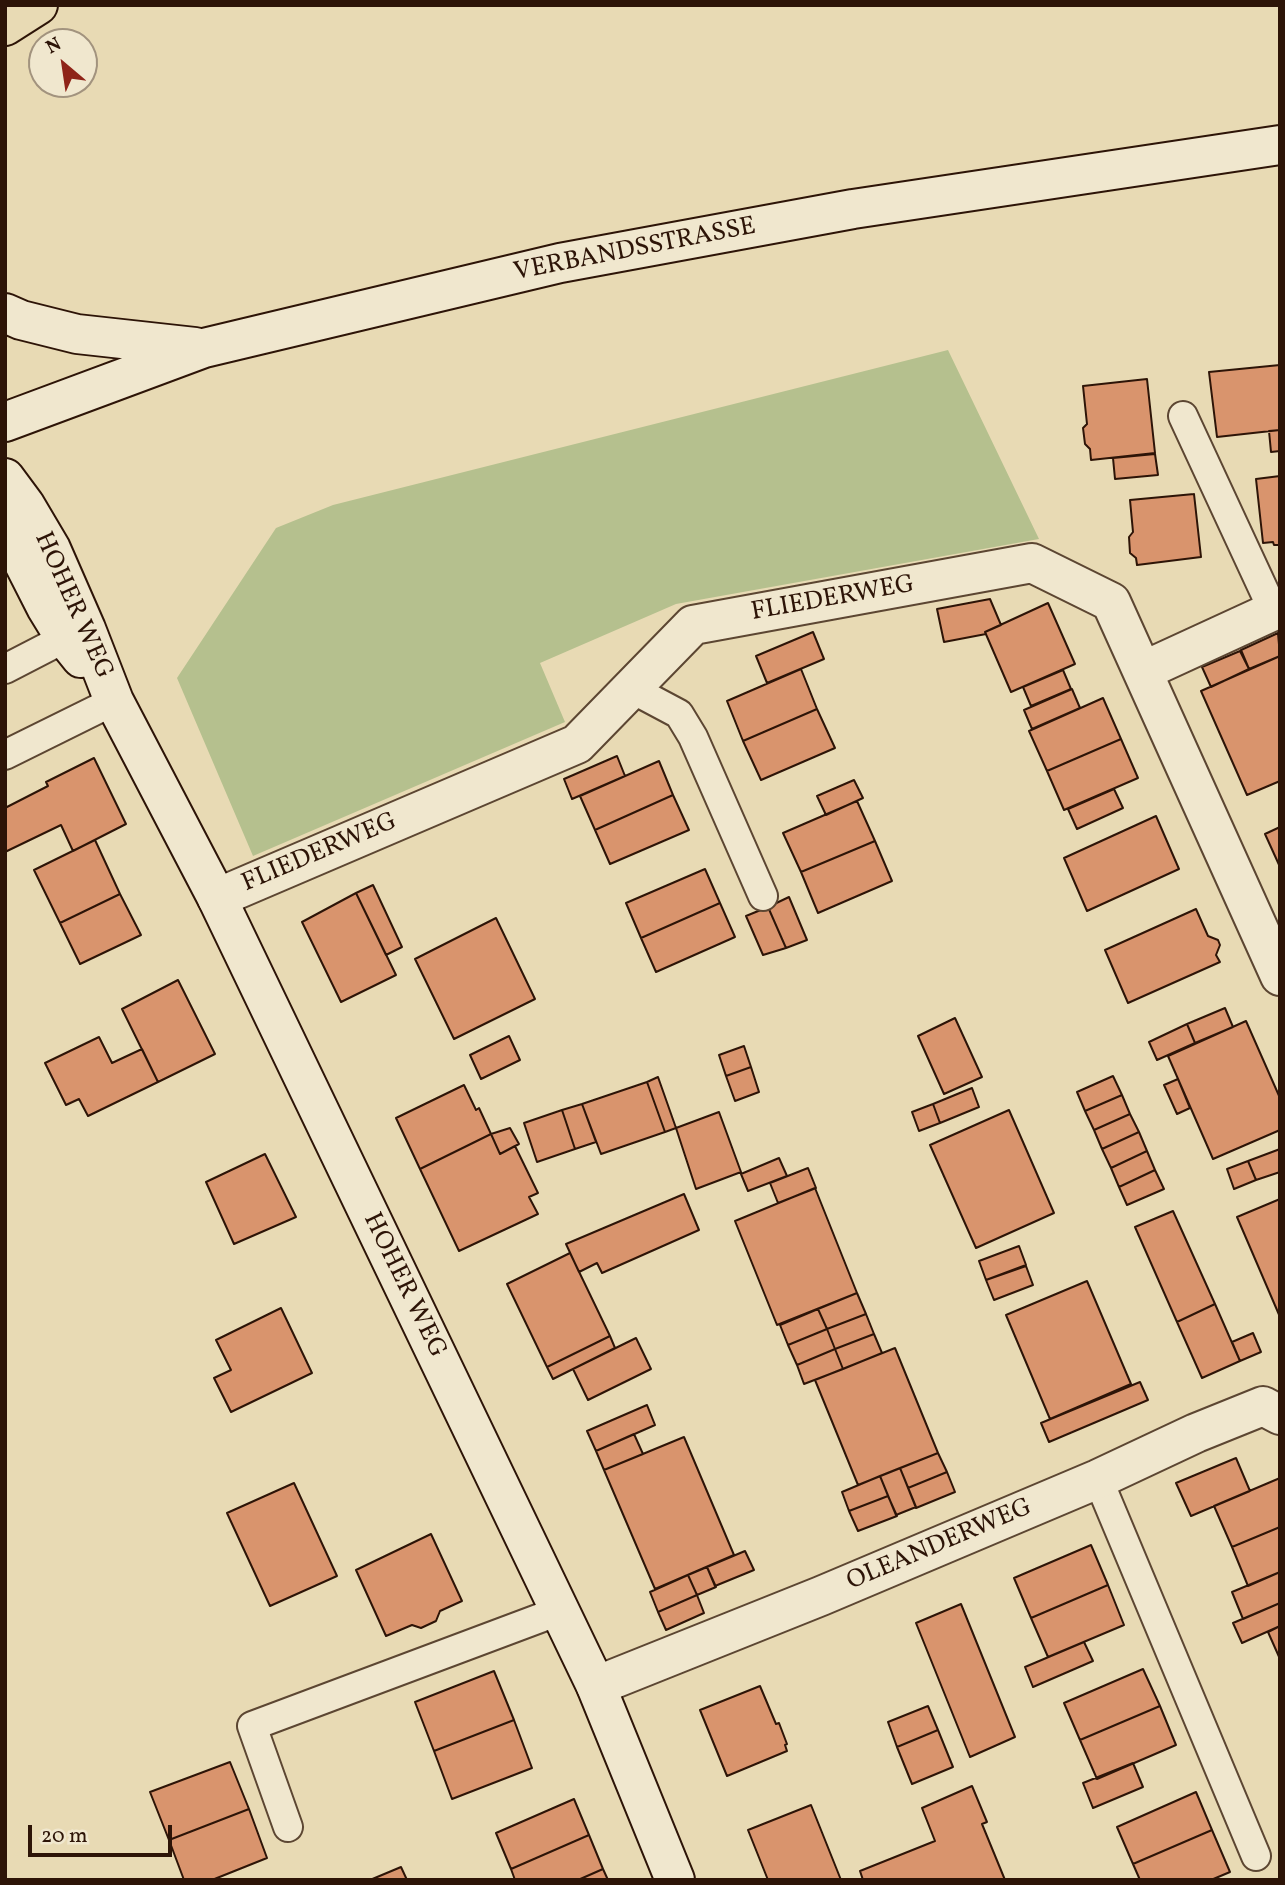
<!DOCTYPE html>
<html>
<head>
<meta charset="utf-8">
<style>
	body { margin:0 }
	#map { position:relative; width:1285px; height:1885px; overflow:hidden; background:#e8dab4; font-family:Vollkorn,serif }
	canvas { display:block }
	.frame { position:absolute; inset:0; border:7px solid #2d1407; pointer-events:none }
	.north { position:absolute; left:28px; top:28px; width:70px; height:70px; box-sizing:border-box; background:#f0e7ce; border:2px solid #a2937e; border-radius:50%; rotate:331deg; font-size:19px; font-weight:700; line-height:28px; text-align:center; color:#2d1407 }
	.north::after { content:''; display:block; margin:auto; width:24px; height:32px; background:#8f2418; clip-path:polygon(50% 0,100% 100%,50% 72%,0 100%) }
	.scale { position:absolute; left:28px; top:1825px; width:144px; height:32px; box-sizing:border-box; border:4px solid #2d1407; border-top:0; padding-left:9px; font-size:21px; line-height:24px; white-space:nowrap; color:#2d1407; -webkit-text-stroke:5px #f0e7ce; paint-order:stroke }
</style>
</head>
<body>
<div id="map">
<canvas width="1285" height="1885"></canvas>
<div class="frame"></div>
<div class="north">N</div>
<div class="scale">20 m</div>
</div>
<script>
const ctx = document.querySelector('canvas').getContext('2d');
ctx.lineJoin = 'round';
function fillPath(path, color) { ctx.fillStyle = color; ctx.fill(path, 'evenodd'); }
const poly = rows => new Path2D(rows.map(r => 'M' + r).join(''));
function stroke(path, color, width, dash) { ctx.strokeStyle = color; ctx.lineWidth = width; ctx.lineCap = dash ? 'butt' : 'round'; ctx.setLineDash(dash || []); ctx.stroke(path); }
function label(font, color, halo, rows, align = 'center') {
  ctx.font = font + ' Vollkorn,serif'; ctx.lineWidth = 5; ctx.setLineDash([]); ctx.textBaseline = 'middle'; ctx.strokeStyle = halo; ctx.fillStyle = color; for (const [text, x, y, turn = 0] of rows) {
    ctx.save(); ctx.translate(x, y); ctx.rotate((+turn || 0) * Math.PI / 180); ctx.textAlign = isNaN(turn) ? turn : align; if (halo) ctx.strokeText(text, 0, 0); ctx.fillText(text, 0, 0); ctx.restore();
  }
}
fillPath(poly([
	[948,350,1039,539,676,604,540,663,565,722,253,856,177,678,276,528,333,505]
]), '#b5c08e');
const building = poly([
	[1280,365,1280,430,1217,437,1209,372,1280,365],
	[1147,379,1155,453,1091,460,1090,449,1085,444,1083,428,1087,424,1083,386,1147,379],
	[1280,430,1280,451,1271,452,1269,431,1280,430],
	[1155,454,1158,475,1115,479,1113,458,1155,454],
	[1280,476,1280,545,1274,545,1273,542,1263,543,1256,479,1280,476],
	[1194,494,1201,557,1137,565,1136,558,1130,553,1129,537,1133,532,1130,500,1194,494],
	[990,599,1001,625,985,632,986,634,944,642,937,609,990,599],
	[1048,603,1075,664,1011,692,985,632,1048,603],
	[813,632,824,659,767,683,756,656,813,632],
	[1278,633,1280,656,1249,669,1241,650,1278,633],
	[1240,651,1249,669,1211,687,1202,667,1240,651],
	[1280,656,1280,781,1247,795,1201,691,1280,656],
	[801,669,817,709,743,741,727,701,801,669],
	[1063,670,1071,689,1031,706,1023,687,1063,670],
	[1072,689,1080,708,1032,729,1024,710,1072,689],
	[1103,698,1121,739,1047,771,1029,731,1103,698],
	[817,709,835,748,761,780,743,741,817,709],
	[1121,739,1138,778,1064,810,1047,771,1121,739],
	[617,756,625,776,572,799,564,779,617,756],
	[94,758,126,824,73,851,61,825,5,852,5,808,48,786,46,782,94,758],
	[659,761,673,795,595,830,580,796,659,761],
	[854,780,863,798,826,815,817,796,854,780],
	[1114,789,1123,808,1077,829,1068,809,1114,789],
	[673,795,689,830,610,864,595,830,673,795],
	[857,801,875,841,801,872,783,833,857,801],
	[1156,816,1179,869,1087,911,1064,858,1156,816],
	[1280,827,1280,867,1265,834,1280,827],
	[95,840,120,894,60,923,34,870,95,840],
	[875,841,892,881,818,913,801,872,875,841],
	[705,869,720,903,641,938,626,903,705,869],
	[373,885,402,947,386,955,356,893,373,885],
	[356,893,396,975,341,1002,302,922,356,893],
	[120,894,141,935,80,964,60,923,120,894],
	[789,897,807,940,786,948,768,907,789,897],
	[720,903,735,937,656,972,641,938,720,903],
	[768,907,786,948,763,955,746,916,768,907],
	[1196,909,1208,936,1218,940,1220,945,1216,955,1220,962,1128,1003,1105,950,1196,909],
	[496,918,535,999,454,1039,415,959,496,918],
	[178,980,215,1054,158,1082,122,1009,178,980],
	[1225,1008,1233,1027,1195,1043,1187,1024,1225,1008],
	[955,1018,982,1077,944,1094,918,1036,955,1018],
	[1246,1021,1280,1098,1280,1130,1213,1159,1168,1056,1246,1021],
	[1187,1024,1195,1043,1157,1060,1149,1042,1187,1024],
	[509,1036,520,1060,481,1079,470,1055,509,1036],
	[99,1037,112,1063,142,1049,158,1082,88,1116,79,1099,66,1105,45,1063,99,1037],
	[744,1046,751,1067,726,1076,719,1055,744,1046],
	[751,1067,759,1092,735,1101,726,1076,751,1067],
	[1113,1076,1122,1095,1085,1111,1077,1092,1113,1076],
	[658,1077,676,1128,665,1132,647,1082,658,1077],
	[1178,1079,1190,1108,1177,1114,1164,1085,1178,1079],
	[647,1082,665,1132,601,1154,582,1104,647,1082],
	[464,1085,476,1110,479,1108,491,1134,420,1169,396,1118,464,1085],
	[972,1088,979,1107,940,1123,933,1104,972,1088],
	[1122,1095,1130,1114,1094,1130,1085,1111,1122,1095],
	[582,1104,596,1142,575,1149,562,1110,582,1104],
	[933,1104,940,1123,919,1131,912,1112,933,1104],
	[562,1110,575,1149,537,1162,524,1123,562,1110],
	[1009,1110,1054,1213,976,1248,930,1145,1009,1110],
	[719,1112,741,1172,696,1189,676,1128,719,1112],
	[1130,1114,1139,1132,1102,1149,1094,1130,1130,1114],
	[510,1128,519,1144,500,1154,491,1134,510,1128],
	[1139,1132,1147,1151,1111,1168,1102,1149,1139,1132],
	[491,1134,500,1154,515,1146,538,1193,529,1197,538,1214,459,1251,420,1169,491,1134],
	[1280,1149,1280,1172,1256,1180,1248,1161,1280,1149],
	[1147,1151,1155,1170,1119,1187,1111,1168,1147,1151],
	[265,1154,296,1217,234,1244,206,1182,265,1154],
	[779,1158,787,1176,748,1191,741,1174,779,1158],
	[1248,1161,1256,1180,1234,1189,1227,1169,1248,1161],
	[808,1168,816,1188,778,1203,770,1183,808,1168],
	[1155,1170,1164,1189,1127,1205,1119,1187,1155,1170],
	[815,1188,857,1293,777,1325,735,1221,815,1188],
	[684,1194,699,1230,602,1273,597,1263,579,1272,566,1244,684,1194],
	[1280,1199,1280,1317,1237,1217,1280,1199],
	[1173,1211,1215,1304,1177,1322,1135,1227,1173,1211],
	[1019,1246,1026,1265,986,1280,979,1261,1019,1246],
	[570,1253,610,1336,547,1367,507,1284,570,1253],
	[1026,1266,1033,1285,994,1300,986,1280,1026,1266],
	[1087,1281,1131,1384,1050,1419,1006,1315,1087,1281],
	[857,1293,866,1314,827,1329,818,1309,857,1293],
	[1215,1304,1240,1361,1202,1378,1177,1322,1215,1304],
	[281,1308,312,1373,231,1412,214,1378,231,1370,216,1340,281,1308],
	[818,1309,827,1329,788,1345,780,1325,818,1309],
	[866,1314,874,1334,835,1349,827,1329,866,1314],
	[827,1329,835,1349,797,1365,788,1345,827,1329],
	[1253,1333,1261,1352,1240,1361,1232,1342,1253,1333],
	[874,1334,882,1353,843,1369,835,1349,874,1334],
	[610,1336,615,1348,553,1379,547,1367,610,1336],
	[636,1338,651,1369,588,1400,573,1369,636,1338],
	[895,1348,938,1453,858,1485,815,1380,895,1348],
	[835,1349,843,1369,804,1384,797,1365,835,1349],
	[1140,1382,1148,1400,1049,1442,1041,1423,1140,1382],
	[647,1405,655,1425,596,1451,587,1431,647,1405],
	[634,1434,643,1454,604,1470,596,1451,634,1434],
	[684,1437,734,1555,655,1589,604,1470,684,1437],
	[938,1453,947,1472,908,1488,900,1468,938,1453],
	[1236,1458,1250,1491,1191,1516,1176,1483,1236,1458],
	[900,1468,916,1507,896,1515,880,1476,900,1468],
	[947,1472,955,1492,916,1508,908,1488,947,1472],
	[880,1476,888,1496,849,1511,842,1492,880,1476],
	[1280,1478,1280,1527,1232,1547,1214,1506,1280,1478],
	[294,1483,337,1576,270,1606,227,1513,294,1483],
	[888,1496,897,1516,858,1531,849,1511,888,1496],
	[1280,1527,1280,1572,1248,1586,1232,1547,1280,1527],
	[431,1534,462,1601,440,1611,436,1621,421,1628,412,1625,386,1636,356,1570,431,1534],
	[1091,1545,1108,1585,1031,1618,1014,1578,1091,1545],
	[745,1551,754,1570,715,1586,707,1567,745,1551],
	[707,1567,716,1587,697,1595,688,1575,707,1567],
	[1280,1572,1280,1603,1243,1619,1232,1592,1280,1572],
	[688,1575,697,1595,658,1612,650,1592,688,1575],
	[1108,1585,1124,1625,1048,1657,1031,1618,1108,1585],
	[697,1595,704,1613,666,1630,658,1612,697,1595],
	[1280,1603,1280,1626,1242,1643,1233,1623,1280,1603],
	[961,1604,1015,1737,970,1757,916,1623,961,1604],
	[1280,1626,1280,1659,1268,1632,1280,1626],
	[1084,1642,1093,1661,1033,1687,1025,1667,1084,1642],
	[1143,1669,1160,1706,1080,1740,1064,1703,1143,1669],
	[494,1671,514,1720,434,1751,415,1702,494,1671],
	[760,1686,776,1724,779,1723,787,1744,785,1745,787,1751,727,1776,700,1710,760,1686],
	[928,1706,938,1730,897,1747,888,1722,928,1706],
	[1160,1706,1176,1745,1097,1779,1080,1740,1160,1706],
	[514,1720,532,1768,452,1799,434,1751,514,1720],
	[938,1730,953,1767,912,1784,897,1747,938,1730],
	[230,1762,249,1809,169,1840,150,1792,230,1762],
	[1133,1763,1143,1787,1093,1808,1083,1783,1133,1763],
	[972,1786,987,1822,982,1824,1005,1880,863,1880,860,1871,935,1841,922,1808,972,1786],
	[1196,1792,1212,1830,1133,1864,1117,1827,1196,1792],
	[574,1799,589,1835,511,1869,496,1833,574,1799],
	[811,1805,841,1880,768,1880,748,1830,811,1805],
	[249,1809,267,1858,212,1880,184,1880,169,1840,249,1809],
	[1212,1830,1230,1872,1211,1880,1140,1880,1133,1864,1212,1830],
	[589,1835,603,1869,578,1880,515,1880,511,1869,589,1835],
	[401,1867,407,1880,370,1880,401,1867],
	[603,1869,608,1880,578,1880,603,1869]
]);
fillPath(building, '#d9946d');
stroke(building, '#2d1407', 2);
const lane = poly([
	[1183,416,1273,610],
	[5,669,65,638],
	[632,689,679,714,693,737,763,896],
	[5,755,114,701],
	[1098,1479,1256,1856],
	[288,1827,252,1726,559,1611]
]);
const street = poly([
	[1143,671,1280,608],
	[217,898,577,744,693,625,1032,563,1111,602,1280,976],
	[596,1686,821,1596,1098,1479,1196,1433,1263,1406,1280,1415]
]);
const secondary = poly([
	[5,313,21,320,77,334,195,347],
	[5,422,204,348,560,263,853,209,1280,145],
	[5,478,25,505,51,549,86,629,114,701,217,898,596,1686,675,1880],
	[5,520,15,546,46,607,65,638,81,658]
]);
const highway = poly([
	[5,26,38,5]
]);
stroke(lane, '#5c4632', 32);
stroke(street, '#5c4632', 42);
stroke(secondary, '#2d1407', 42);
stroke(highway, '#2d1407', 42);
stroke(lane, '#f0e7ce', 28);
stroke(street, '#f0e7ce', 38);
stroke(secondary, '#f0e7ce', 38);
stroke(highway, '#e8dab4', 38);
label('26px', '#2d1407', '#f0e7ce', [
	["VERBANDSSTRASSE",635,251,-11],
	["FLIEDERWEG",833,600,-10],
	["HOHER WEG",72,606,66],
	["FLIEDERWEG",320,854,-23],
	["HOHER WEG",403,1286,64],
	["OLEANDERWEG",940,1546,-23]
]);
</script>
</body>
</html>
